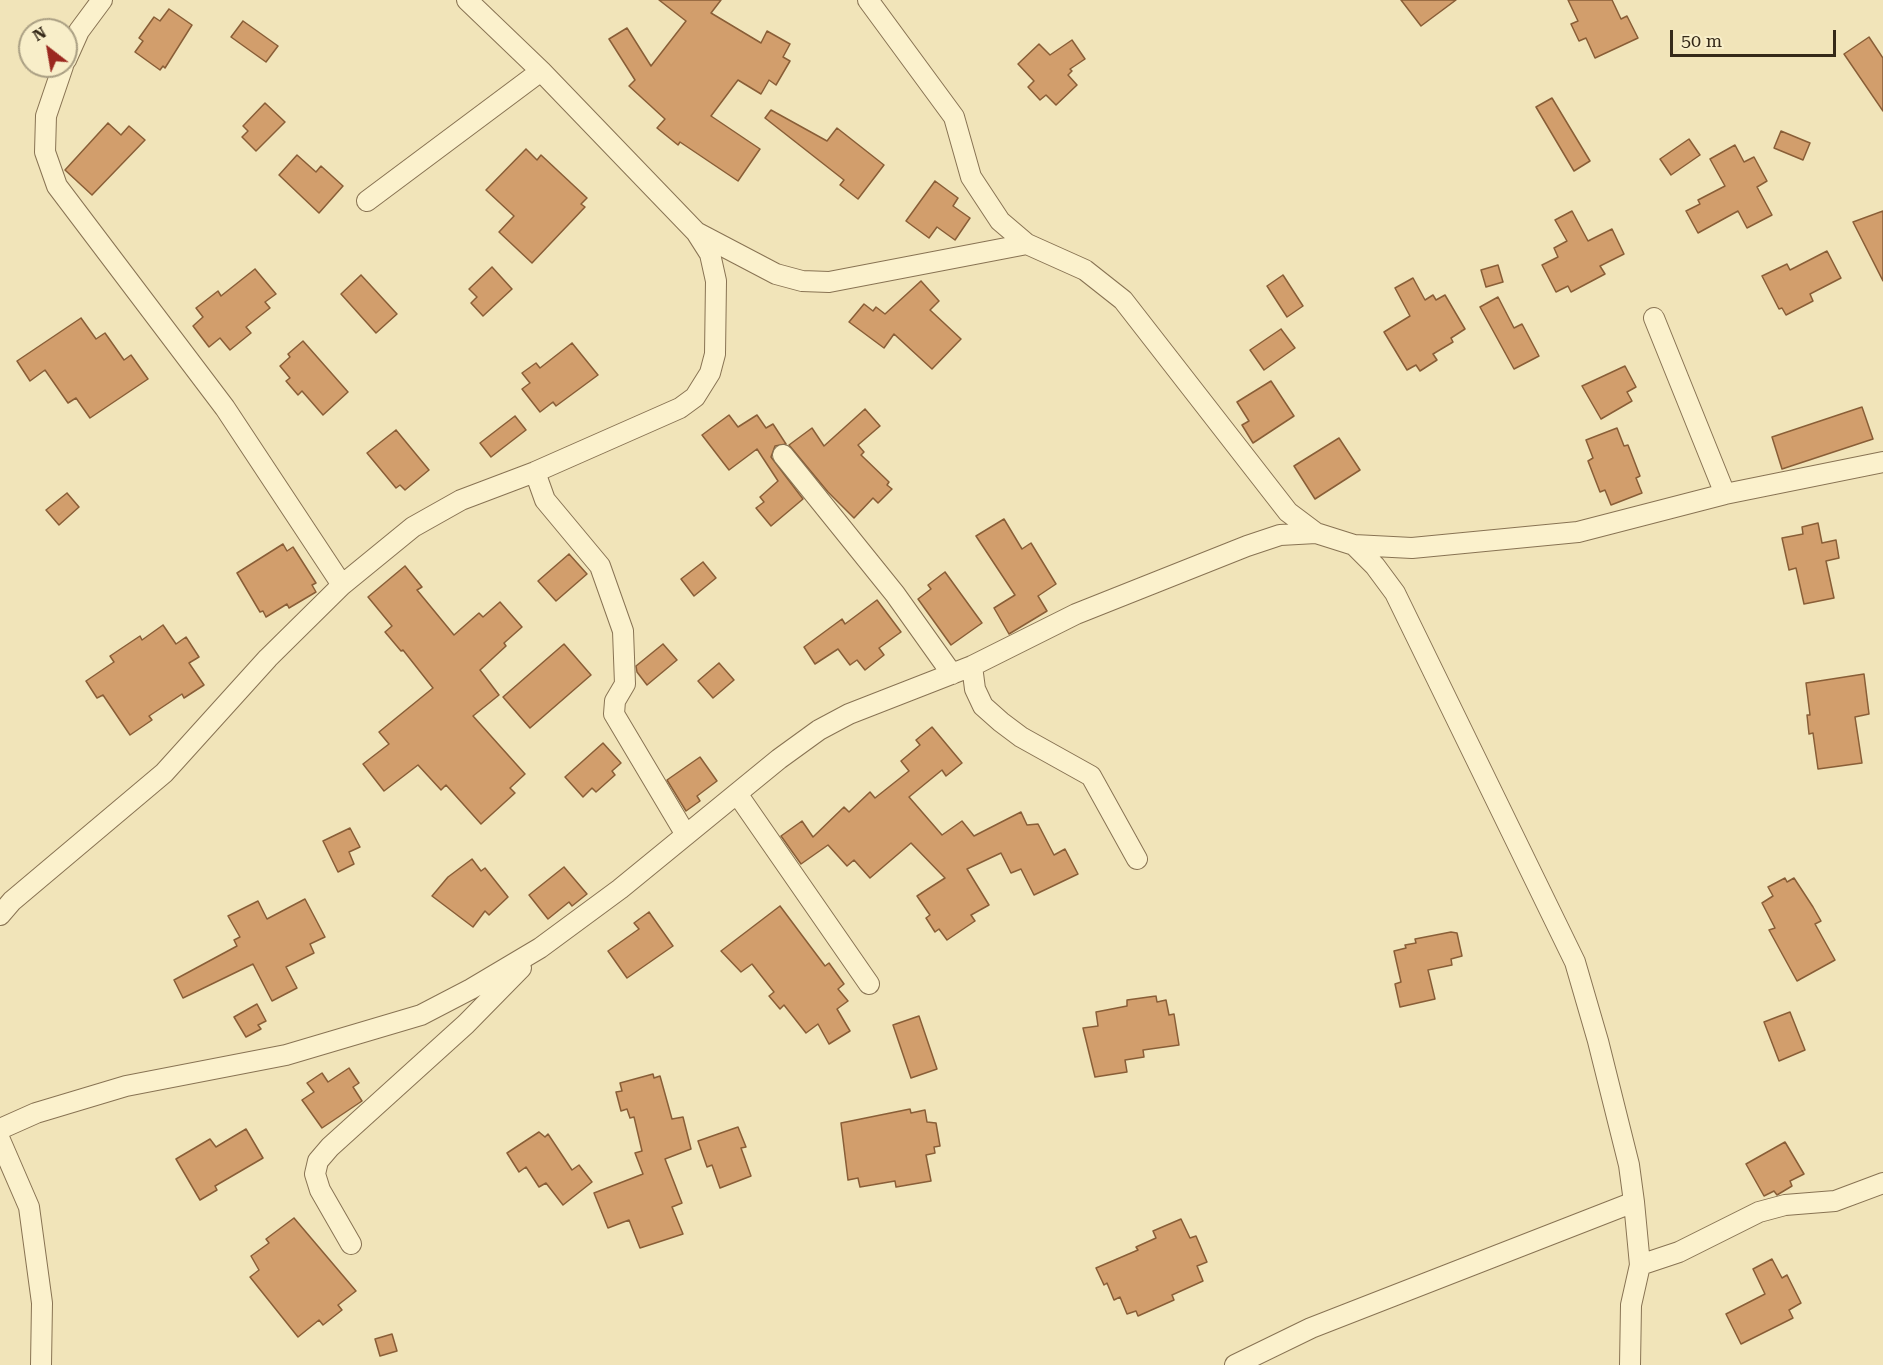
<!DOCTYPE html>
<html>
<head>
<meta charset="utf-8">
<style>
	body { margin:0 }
	#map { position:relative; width:1883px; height:1365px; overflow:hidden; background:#f1e4b9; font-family:"Roboto Serif",serif }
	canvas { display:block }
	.north { position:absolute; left:18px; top:18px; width:60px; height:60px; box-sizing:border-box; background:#f8eec9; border:2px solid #aa9f83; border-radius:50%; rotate:329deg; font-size:16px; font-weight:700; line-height:24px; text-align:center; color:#352919 }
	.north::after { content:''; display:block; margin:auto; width:21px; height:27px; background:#9b281f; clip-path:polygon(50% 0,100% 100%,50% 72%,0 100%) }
	.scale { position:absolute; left:1670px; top:30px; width:166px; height:27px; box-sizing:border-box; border:3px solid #352919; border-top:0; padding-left:8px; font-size:18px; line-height:21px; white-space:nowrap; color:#352919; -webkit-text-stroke:4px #f8eec9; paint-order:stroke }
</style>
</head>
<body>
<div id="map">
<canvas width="1883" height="1365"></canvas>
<div class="north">N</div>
<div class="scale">50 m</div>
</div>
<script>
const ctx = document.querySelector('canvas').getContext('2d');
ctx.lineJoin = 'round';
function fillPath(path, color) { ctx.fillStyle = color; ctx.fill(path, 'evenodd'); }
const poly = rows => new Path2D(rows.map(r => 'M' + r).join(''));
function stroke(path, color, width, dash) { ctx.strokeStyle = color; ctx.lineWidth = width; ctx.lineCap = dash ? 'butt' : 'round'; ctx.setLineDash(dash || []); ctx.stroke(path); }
const building = poly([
	[659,0,721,0,711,13,761,43,767,31,790,44,783,57,790,61,776,85,769,80,761,94,738,80,711,116,760,149,738,181,680,142,678,145,657,128,665,119,629,86,635,80,609,39,627,28,651,66,686,21,659,0],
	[1401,0,1456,0,1421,26,1401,0],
	[1568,0,1612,0,1621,19,1627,16,1638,38,1595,58,1586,38,1579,41,1571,24,1578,21,1568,0],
	[169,9,192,25,165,68,163,66,160,70,135,52,143,41,139,38,154,17,160,21,169,9],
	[243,21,278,46,266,62,231,37,243,21],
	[1869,37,1883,58,1883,111,1844,54,1869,37],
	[1072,40,1085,59,1070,69,1072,71,1068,75,1077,85,1056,105,1046,95,1040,100,1028,87,1034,81,1018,64,1039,44,1050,55,1072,40],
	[1552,98,1590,161,1574,171,1536,107,1552,98],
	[265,103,285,122,256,151,242,137,248,131,243,126,265,103],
	[771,110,827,141,837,128,884,165,858,199,840,185,844,180,765,118,771,110],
	[108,123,121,135,129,126,145,140,92,195,65,170,108,123],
	[1781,131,1810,143,1803,160,1774,148,1781,131],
	[1689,139,1700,155,1671,175,1660,159,1689,139],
	[1735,145,1744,162,1754,157,1767,181,1757,187,1772,215,1747,228,1738,211,1698,233,1686,211,1700,204,1698,200,1725,186,1710,159,1735,145],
	[526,149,537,160,541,155,587,198,581,204,585,207,532,263,499,232,514,216,486,190,526,149],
	[297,155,316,172,321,166,343,186,319,213,279,175,297,155],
	[935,181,958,198,953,206,970,218,955,240,937,227,929,238,906,221,935,181],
	[1572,211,1588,241,1612,229,1624,254,1600,266,1605,274,1571,292,1568,286,1556,292,1542,265,1558,257,1554,248,1567,241,1555,220,1572,211],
	[1883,211,1883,281,1853,222,1883,211],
	[1827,251,1841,278,1810,294,1813,301,1786,315,1782,308,1779,309,1762,276,1787,264,1790,270,1827,251],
	[1498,265,1503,282,1486,287,1481,270,1498,265],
	[492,267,512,289,483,316,471,303,477,297,469,289,492,267],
	[255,269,276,294,265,302,270,308,246,327,251,333,230,350,220,338,209,347,193,326,203,317,196,308,218,291,221,296,255,269],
	[361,275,397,314,376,333,341,294,361,275],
	[1283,275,1303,306,1287,317,1267,286,1283,275],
	[1413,278,1425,300,1433,295,1436,300,1445,295,1465,329,1451,338,1453,342,1433,354,1437,360,1420,371,1416,365,1407,370,1384,332,1410,316,1395,288,1413,278],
	[921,281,939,301,930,310,961,339,932,369,894,334,884,348,849,322,864,304,873,311,876,307,885,314,921,281],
	[1498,297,1514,328,1522,324,1539,356,1514,369,1480,307,1498,297],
	[81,318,96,339,105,333,124,360,131,355,148,379,90,418,76,398,68,403,45,370,30,381,17,361,81,318],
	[1281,329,1295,348,1264,370,1250,350,1281,329],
	[303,341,348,392,323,415,302,391,298,395,286,381,290,378,280,366,290,357,288,354,303,341],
	[572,343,598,375,556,406,553,402,540,412,522,389,530,383,522,373,536,363,540,368,572,343],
	[1625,366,1636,387,1627,392,1632,401,1601,419,1582,386,1625,366],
	[1271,381,1294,416,1253,443,1242,425,1249,421,1237,402,1271,381],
	[1862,407,1873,439,1782,469,1772,437,1862,407],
	[865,409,880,426,858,445,864,452,861,455,889,482,887,485,892,489,878,503,873,498,854,518,828,492,789,445,812,428,824,446,865,409],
	[729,415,738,427,757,415,766,428,773,424,786,444,775,446,771,457,803,499,771,526,756,508,764,502,760,497,778,481,757,449,729,470,702,435,729,415],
	[515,416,526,430,491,457,480,443,515,416],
	[1617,428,1624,446,1628,445,1640,476,1636,478,1642,493,1611,505,1605,490,1600,492,1588,461,1593,458,1586,440,1617,428],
	[396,430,429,470,405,490,400,485,396,488,367,453,396,430],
	[1339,438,1360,470,1315,499,1294,466,1339,438],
	[67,493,79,507,59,525,46,510,67,493],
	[1004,519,1022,549,1031,543,1056,584,1038,596,1047,611,1009,634,994,608,1015,595,976,536,1004,519],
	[1818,523,1822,543,1836,540,1839,558,1826,561,1834,598,1804,604,1796,568,1789,570,1782,538,1803,534,1802,527,1818,523],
	[283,544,287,551,293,547,316,583,312,585,316,592,289,608,287,604,266,617,263,611,260,612,237,573,283,544],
	[569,554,587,574,556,601,538,581,569,554],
	[703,562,716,578,694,596,681,579,703,562],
	[405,566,422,587,417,590,454,635,479,613,483,617,500,602,522,627,504,643,506,646,480,670,499,695,473,716,525,774,510,788,515,793,481,824,446,785,441,790,418,765,384,791,363,764,389,744,379,732,433,688,403,650,401,651,385,632,392,626,368,597,405,566],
	[945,572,982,623,951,645,918,599,931,589,928,585,945,572],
	[877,600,901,632,879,648,884,655,865,670,857,660,850,665,838,649,815,664,804,647,842,619,845,624,877,600],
	[163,625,176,644,186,637,199,657,189,663,204,685,184,698,182,694,149,716,152,720,130,735,103,695,97,698,86,681,114,662,110,656,140,636,142,640,163,625],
	[564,644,591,675,530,728,503,697,564,644],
	[663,644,677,660,647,685,637,672,636,666,663,644],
	[719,663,734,680,713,698,698,681,719,663],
	[1864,674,1869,714,1855,717,1862,763,1818,769,1813,733,1809,734,1807,715,1810,715,1806,683,1864,674],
	[932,727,962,763,946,776,942,770,909,797,942,835,962,821,974,836,1021,812,1027,825,1038,824,1054,855,1065,849,1078,874,1034,895,1021,869,1011,873,1001,853,967,869,989,905,971,915,975,921,947,940,939,929,935,932,926,918,930,915,917,896,945,878,911,843,870,878,854,860,847,866,828,845,801,864,781,836,802,821,813,837,844,807,849,812,870,792,875,798,909,771,901,761,920,745,916,740,932,727],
	[603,743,621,763,612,771,615,775,596,792,592,788,583,797,565,777,603,743],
	[700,757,717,781,697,796,700,801,686,811,667,780,700,757],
	[350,828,360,847,349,852,354,864,338,872,323,841,350,828],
	[472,859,481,871,485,868,508,897,489,915,485,911,473,927,432,896,448,877,472,859],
	[564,867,587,894,572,906,569,902,548,919,529,895,564,867],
	[1785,878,1787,882,1794,878,1813,907,1821,921,1815,924,1835,960,1797,981,1769,930,1775,928,1762,903,1773,896,1768,887,1785,878],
	[305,899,325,937,310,944,314,953,286,967,297,988,272,1001,253,964,183,998,174,980,237,946,234,940,240,937,228,916,258,901,267,919,305,899],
	[780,906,825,966,829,963,844,984,838,989,848,1001,837,1009,850,1031,829,1044,818,1024,806,1033,784,1005,780,1009,769,996,774,992,752,964,741,972,721,951,780,906],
	[649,912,673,946,627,978,608,951,639,929,634,923,649,912],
	[1451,932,1457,933,1462,956,1451,959,1452,965,1428,970,1435,999,1400,1007,1395,984,1401,982,1394,951,1406,948,1405,945,1416,943,1415,939,1451,932],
	[1156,996,1157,1002,1166,1000,1169,1015,1174,1014,1179,1045,1143,1050,1144,1057,1125,1060,1127,1072,1095,1077,1083,1028,1098,1026,1096,1012,1127,1006,1127,1000,1156,996],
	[257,1004,266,1021,258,1025,261,1029,246,1037,234,1017,257,1004],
	[1790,1012,1805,1050,1779,1061,1764,1022,1790,1012],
	[919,1016,937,1069,911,1078,893,1025,919,1016],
	[349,1068,359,1083,353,1087,362,1101,322,1128,302,1100,314,1092,307,1083,322,1073,328,1082,349,1068],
	[653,1074,654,1078,660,1076,672,1119,683,1117,691,1149,665,1159,682,1203,672,1207,683,1234,640,1248,629,1220,608,1228,594,1193,643,1174,635,1153,642,1151,634,1117,630,1118,627,1109,621,1111,616,1092,622,1091,620,1083,653,1074],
	[910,1109,911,1113,925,1110,927,1122,936,1123,940,1146,934,1147,935,1153,926,1155,931,1181,896,1187,895,1181,860,1187,858,1178,848,1180,841,1123,910,1109],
	[738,1127,746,1147,741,1148,751,1176,720,1188,712,1165,707,1167,698,1141,738,1127],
	[246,1129,263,1158,215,1186,217,1190,200,1200,176,1159,210,1139,216,1147,246,1129],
	[539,1132,545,1137,548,1134,572,1170,579,1165,592,1182,563,1205,546,1183,539,1187,526,1167,519,1172,507,1153,539,1132],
	[1785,1142,1804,1174,1790,1181,1792,1186,1777,1195,1774,1191,1764,1196,1746,1164,1785,1142],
	[294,1218,356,1291,338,1305,342,1310,323,1325,319,1320,298,1337,250,1277,259,1270,251,1256,269,1243,266,1239,294,1218],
	[1181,1219,1190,1238,1196,1236,1207,1262,1197,1266,1203,1281,1172,1295,1174,1300,1138,1316,1136,1311,1127,1314,1120,1297,1114,1300,1107,1283,1104,1285,1096,1268,1138,1250,1136,1247,1156,1238,1153,1231,1181,1219],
	[1772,1259,1782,1278,1787,1275,1801,1303,1789,1310,1793,1318,1741,1344,1726,1314,1765,1294,1753,1269,1772,1259],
	[392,1334,397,1351,380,1356,375,1339,392,1334]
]);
fillPath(building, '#d29e6c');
stroke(building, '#895e37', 1.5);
const minor = poly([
	[467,0,541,71,696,232,776,274,802,281,829,282,1027,244,1085,270,1123,300,1288,512,1316,533],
	[868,0,954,117,971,177,1000,221,1027,244],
	[66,60,79,31,102,0],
	[63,66,46,116,45,152,57,186,225,408,342,585],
	[367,201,541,71],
	[1654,318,1725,494],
	[783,455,895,594,952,674],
	[535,472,545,500,600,566,623,631,625,684,615,701,614,714,686,835],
	[1354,545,1412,548,1578,532,1725,494,1883,462],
	[972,666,975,689,983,706,1001,722,1021,737,1091,776,1137,859],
	[738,795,869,984],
	[0,915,12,901,164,773,268,658,342,585,413,527,461,500,535,472,680,408,695,397,710,373,715,354,716,281,710,254,696,232],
	[0,1129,36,1113,126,1086,286,1055,421,1015,471,989,540,948,620,889,779,759,819,730,849,714,972,666,1076,614,1247,546,1280,535,1316,533,1354,545,1375,566,1395,593,1575,962,1598,1041,1629,1165,1634,1202,1640,1265,1631,1305,1630,1365],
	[0,1140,29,1207,42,1303,41,1365],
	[351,1244,320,1190,315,1174,318,1161,330,1147,466,1024,521,968],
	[1640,1265,1679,1252,1759,1212,1785,1205,1835,1201,1883,1183],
	[1235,1365,1311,1328,1634,1202]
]);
stroke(minor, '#887353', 22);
stroke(minor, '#fbf1cc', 20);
</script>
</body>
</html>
